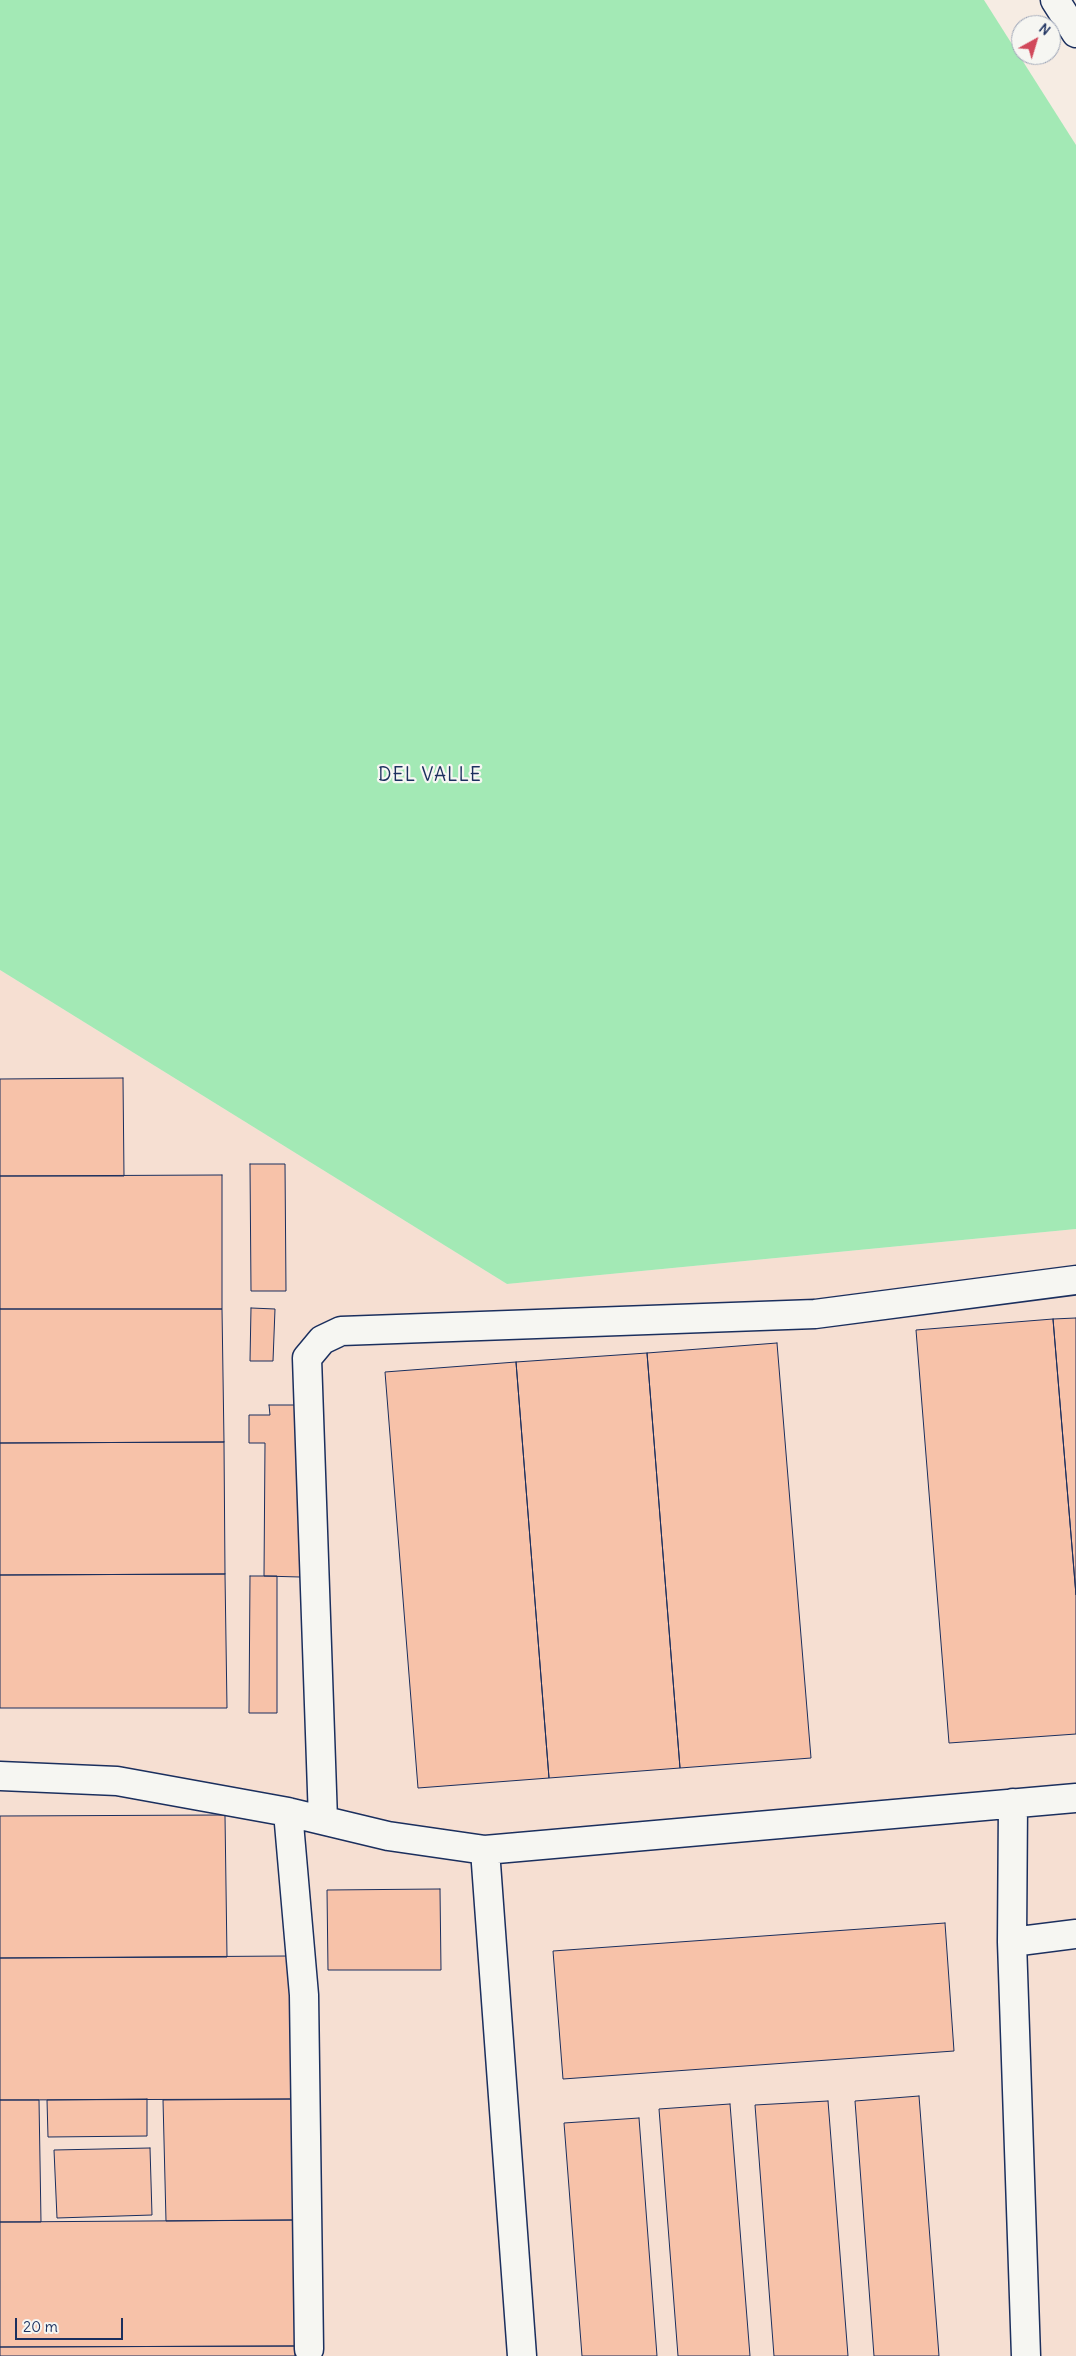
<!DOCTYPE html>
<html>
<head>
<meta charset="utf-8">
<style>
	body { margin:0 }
	#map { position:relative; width:1076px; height:2356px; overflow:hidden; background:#f6ece3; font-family:Delius,sans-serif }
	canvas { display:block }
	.north { position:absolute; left:1011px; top:15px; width:50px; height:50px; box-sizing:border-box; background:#f6f6f2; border:1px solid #9ea6b7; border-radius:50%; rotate:39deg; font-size:14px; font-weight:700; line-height:20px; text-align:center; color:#1b2f5e }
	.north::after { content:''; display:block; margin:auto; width:18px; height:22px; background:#d1495b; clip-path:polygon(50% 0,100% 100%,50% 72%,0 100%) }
	.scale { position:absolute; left:15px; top:2318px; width:108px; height:22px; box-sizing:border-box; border:2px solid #1b2f5e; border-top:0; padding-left:6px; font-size:15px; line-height:18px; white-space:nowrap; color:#1b2f5e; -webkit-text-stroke:4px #f6f6f2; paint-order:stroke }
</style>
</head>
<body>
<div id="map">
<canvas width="1076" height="2356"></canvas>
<div class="north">N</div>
<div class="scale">20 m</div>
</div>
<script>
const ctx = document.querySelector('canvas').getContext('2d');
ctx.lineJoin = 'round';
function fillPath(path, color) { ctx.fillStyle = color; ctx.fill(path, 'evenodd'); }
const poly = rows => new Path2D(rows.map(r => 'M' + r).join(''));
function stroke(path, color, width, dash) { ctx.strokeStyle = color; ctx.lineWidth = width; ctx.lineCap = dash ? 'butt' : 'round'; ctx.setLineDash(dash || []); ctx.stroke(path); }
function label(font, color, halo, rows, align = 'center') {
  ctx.font = font + ' Delius,sans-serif'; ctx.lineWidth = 4.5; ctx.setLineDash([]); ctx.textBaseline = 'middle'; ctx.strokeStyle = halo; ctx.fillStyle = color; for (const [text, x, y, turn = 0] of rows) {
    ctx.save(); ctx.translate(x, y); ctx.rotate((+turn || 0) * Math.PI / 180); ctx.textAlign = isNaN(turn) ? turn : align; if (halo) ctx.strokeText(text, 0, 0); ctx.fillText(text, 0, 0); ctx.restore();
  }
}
fillPath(poly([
	[0,970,507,1284,1076,1229,1076,2356,0,2356]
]), '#f6dfd2');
fillPath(poly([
	[0,0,984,0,1076,145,1076,1229,507,1284,0,970]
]), '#a3e9b5');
const building = poly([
	[123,1078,124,1176,0,1176,0,1079,123,1078],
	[250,1164,285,1164,286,1291,251,1291,250,1164],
	[222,1175,222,1309,0,1309,0,1176,222,1175],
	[251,1308,275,1309,273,1361,250,1361,251,1308],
	[0,1309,222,1309,224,1442,0,1443,0,1309],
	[1076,1318,1076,1595,1053,1319,1076,1318],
	[1053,1319,1076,1595,1076,1734,949,1743,916,1330,1053,1319],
	[777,1343,811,1758,680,1768,647,1353,777,1343],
	[647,1353,680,1768,549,1778,516,1362,647,1353],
	[516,1362,549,1778,418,1788,385,1372,516,1362],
	[269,1405,301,1405,300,1577,264,1576,265,1443,249,1443,249,1415,270,1415,269,1405],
	[224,1442,225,1574,0,1575,0,1443,224,1442],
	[225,1574,227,1708,0,1708,0,1575,225,1574],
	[250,1576,277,1576,277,1713,249,1713,250,1576],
	[225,1815,227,1957,0,1958,0,1816,225,1815],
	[440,1889,441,1970,328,1970,327,1890,440,1889],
	[945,1923,954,2051,563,2079,553,1951,945,1923],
	[289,1956,292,2099,0,2100,0,1958,289,1956],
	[919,2096,939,2356,874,2356,855,2101,919,2096],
	[147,2099,147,2136,48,2137,47,2100,147,2099],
	[292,2099,293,2220,166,2221,163,2100,292,2099],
	[0,2100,39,2100,41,2222,0,2222,0,2100],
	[828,2101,848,2356,774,2356,755,2105,828,2101],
	[730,2104,750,2356,678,2356,659,2109,730,2104],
	[639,2118,657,2356,582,2356,564,2123,639,2118],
	[150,2148,152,2215,57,2218,54,2150,150,2148],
	[293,2220,295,2346,0,2347,0,2222,293,2220],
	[295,2346,295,2356,0,2356,0,2347,295,2346]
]);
fillPath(building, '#f7c2a9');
stroke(building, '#1b2f5e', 1);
const minor = poly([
	[1055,0,1076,33],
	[0,1776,117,1781,288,1812,388,1836,485,1850,1076,1798],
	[1013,1803,1012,1942,1026,2356],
	[288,1812,304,1995,309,2349],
	[323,1820,307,1358,322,1340,341,1331,815,1314,1076,1280],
	[485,1850,522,2356],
	[1012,1942,1076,1934]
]);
stroke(minor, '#1b2f5e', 31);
stroke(minor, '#f6f6f2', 28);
ctx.letterSpacing = '1px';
label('19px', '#1b2f5e', '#f6f6f2', [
	["DEL VALLE",430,776]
]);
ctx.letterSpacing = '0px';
</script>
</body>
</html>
